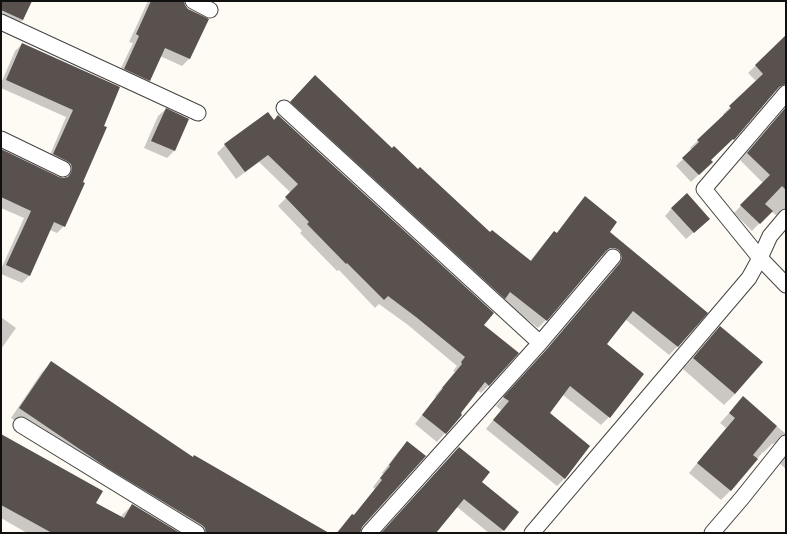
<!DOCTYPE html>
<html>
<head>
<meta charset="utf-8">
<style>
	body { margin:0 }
	#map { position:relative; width:787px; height:534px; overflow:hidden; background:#fefbf5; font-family:"Crimson Pro",serif }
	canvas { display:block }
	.frame { position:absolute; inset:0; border:2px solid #101010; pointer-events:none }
</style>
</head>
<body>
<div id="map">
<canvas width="787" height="534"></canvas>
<div class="frame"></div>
</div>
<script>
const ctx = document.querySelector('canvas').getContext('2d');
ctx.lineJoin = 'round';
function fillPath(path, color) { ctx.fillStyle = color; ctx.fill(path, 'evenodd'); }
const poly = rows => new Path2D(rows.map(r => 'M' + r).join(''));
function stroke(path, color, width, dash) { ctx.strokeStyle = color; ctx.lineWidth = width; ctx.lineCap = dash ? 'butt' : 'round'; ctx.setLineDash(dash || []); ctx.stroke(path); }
fillPath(poly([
	[1,1,31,1,23,20,15,27,1,20],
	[148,1,183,1,184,6,188,10,207,19,189,59,182,66,160,56,149,80,142,88,117,76,133,43,129,42],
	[786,36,786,96,780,91,775,91,773,93,733,139,710,160,712,162,691,182,676,166,692,150,690,148,724,116,723,114,757,82,748,73],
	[22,44,119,88,64,226,57,233,50,230,29,276,22,283,1,274,1,269,24,218,1,208,1,150,59,178,65,179,65,176,47,162,66,117,1,88,1,83,15,51],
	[307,85,392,149,418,170,490,233,530,261,546,241,554,233,556,234,577,206,586,198,608,232,706,313,677,347,669,355,625,319,605,344,643,375,609,417,601,425,563,395,548,413,565,478,557,486,486,429,501,410,496,406,539,358,612,272,614,267,606,256,601,256,546,320,538,328,502,300,283,110],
	[786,107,786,220,780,215,776,215,771,211,752,231,734,213,763,183,740,160],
	[166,109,188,119,174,151,167,158,144,148,158,116],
	[267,113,273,121,482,326,489,385,481,393,477,390,459,413,461,415,437,442,415,424,436,397,435,396,455,372,453,371,457,366,408,325,379,304,375,308,339,270,337,271,300,233,302,231,278,206,291,193,259,162,236,179,217,153,225,145],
	[672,208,701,226,686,239,665,216],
	[1,317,16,328,1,349],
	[720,327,761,362,735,394,724,405,683,369,710,338],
	[51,363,193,458,327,533,192,533,100,477,11,418,42,372],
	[743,398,786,434,776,443,772,444,764,452,763,452,730,491,721,500,689,473,726,428,720,423],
	[1,435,95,503,121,517,123,514,132,505,174,533,27,533,1,518],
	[407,443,361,526,359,533,336,533,345,523,353,515,353,516,375,489,373,487,383,474,382,473,399,451],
	[786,455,786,469,780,464],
	[481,482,503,530,500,533,489,533,457,507,435,533,382,533]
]), '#0003');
fillPath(poly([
	[1,1,32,1,23,20,1,10],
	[151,1,184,1,185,5,188,9,209,19,190,59,165,48,150,81,124,69,139,36,136,34],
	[786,35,786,84,783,85,779,87,734,140,733,139,711,160,713,162,699,175,682,158,699,142,697,140,731,108,729,106,763,74,755,65],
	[22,43,120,87,104,126,107,127,83,182,85,183,65,227,54,222,30,276,6,265,31,211,1,197,1,149,59,177,63,178,68,177,71,173,72,168,71,164,67,161,53,154,73,110,6,80],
	[315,75,392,148,394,146,418,169,420,167,490,232,492,230,531,261,554,231,557,233,585,196,617,222,610,232,708,313,678,347,633,311,607,344,644,374,610,418,570,386,550,413,590,446,565,479,493,420,509,401,503,397,547,349,620,263,622,258,621,254,619,250,615,248,610,248,606,251,547,321,510,292,505,299,290,102],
	[786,107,786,190,782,186,765,204,773,211,760,224,740,205,770,175,747,153],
	[166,108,189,119,175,151,151,141],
	[268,112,274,120,278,115,494,313,484,325,519,353,489,386,485,382,461,413,462,415,446,434,422,415,443,388,442,388,462,364,461,362,465,357,416,317,388,296,384,300,347,263,346,264,307,224,309,222,285,197,298,184,268,155,245,172,224,144],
	[687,193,710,219,694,233,671,208],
	[720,326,763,362,735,394,693,358],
	[51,361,193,457,194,455,329,533,206,533,205,528,202,525,109,469,19,408],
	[743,396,777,426,753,455,758,459,731,491,697,463,735,418,729,413],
	[1,434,103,491,96,503,124,518,132,504,180,533,52,533,23,517,1,505],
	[407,441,426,456,362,527,360,533,337,533,352,514,354,515,382,480,380,478,390,466,389,465],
	[459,447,490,472,482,482,519,512,504,531,464,499,436,533,381,533]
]), '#58514e');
const minor = poly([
	[193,1,210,10],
	[1,22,198,113],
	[786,93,704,189,760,258,786,285],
	[284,108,540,343],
	[1,139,63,169],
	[21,425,197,533],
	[369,533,540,343,613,257],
	[532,533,749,278,760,258,770,236,786,217],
	[712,533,742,498,786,443]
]);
stroke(minor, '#434343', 17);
stroke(minor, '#fff', 15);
</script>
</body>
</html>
